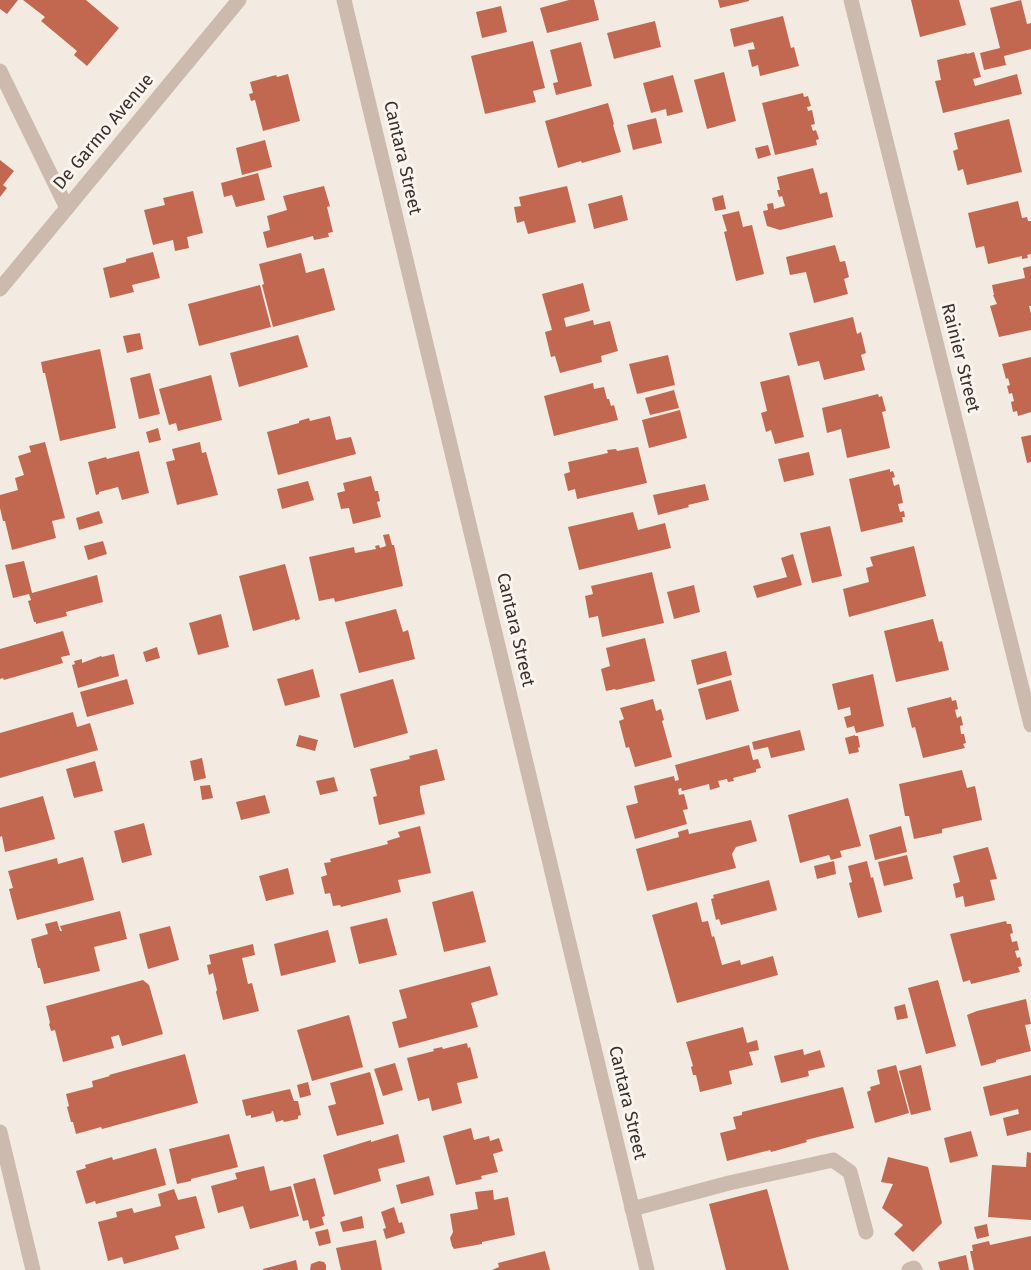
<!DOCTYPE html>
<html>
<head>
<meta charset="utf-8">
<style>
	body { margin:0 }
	canvas { display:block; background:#f3eae1 }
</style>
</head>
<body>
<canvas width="1031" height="1270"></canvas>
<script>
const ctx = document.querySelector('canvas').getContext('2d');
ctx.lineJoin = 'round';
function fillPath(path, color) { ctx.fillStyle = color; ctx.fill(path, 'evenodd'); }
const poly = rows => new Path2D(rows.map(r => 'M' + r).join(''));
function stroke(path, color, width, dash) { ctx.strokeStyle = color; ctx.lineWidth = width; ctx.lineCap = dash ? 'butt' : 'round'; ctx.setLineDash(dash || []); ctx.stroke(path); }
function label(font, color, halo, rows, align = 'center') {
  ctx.font = font + ' "Fira Sans",sans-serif'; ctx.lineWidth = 6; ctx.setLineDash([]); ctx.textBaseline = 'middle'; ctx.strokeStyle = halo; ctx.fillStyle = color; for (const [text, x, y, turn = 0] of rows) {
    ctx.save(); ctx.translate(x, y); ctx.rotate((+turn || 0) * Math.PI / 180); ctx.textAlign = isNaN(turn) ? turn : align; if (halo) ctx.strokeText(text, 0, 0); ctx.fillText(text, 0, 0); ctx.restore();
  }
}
fillPath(poly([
	[0,0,18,0,7,14,0,9],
	[23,0,86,0,119,28,87,66,74,55,77,51,41,21,45,17],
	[569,0,594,0,599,20,547,33,540,8],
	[718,0,749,0,749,1,720,8],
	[911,0,959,0,966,25,920,37],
	[1021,0,1027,24,1031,23,1031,49,1004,56,1006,65,984,70,980,53,1000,48,990,8],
	[501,6,507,32,482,38,476,12],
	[783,16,791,48,794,47,799,66,760,76,758,65,752,67,748,50,755,49,753,42,734,47,730,29],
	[655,21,661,47,614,59,607,33],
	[533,41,545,88,533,91,536,102,485,114,471,56],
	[581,42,592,86,556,95,553,83,558,82,550,50],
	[974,52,981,77,973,79,975,86,1017,74,1022,94,943,113,935,81,941,80,937,60,967,53,967,54],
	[724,72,736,121,707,129,694,80],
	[288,74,300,121,263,131,255,100,251,101,249,94,253,93,250,82,276,75,277,77],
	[673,75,683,112,667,116,666,109,651,113,643,83],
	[803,93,804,97,808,96,811,106,807,107,808,111,812,110,815,124,811,125,813,131,816,130,819,139,816,140,817,145,775,155,762,103],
	[608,103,614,124,613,125,621,152,582,163,581,161,558,168,545,121],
	[656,118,662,143,633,150,627,125],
	[1009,119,1022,172,967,185,963,169,958,171,953,151,958,149,954,133],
	[265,140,272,167,242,175,236,148],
	[768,145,771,155,758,159,755,148],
	[0,160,14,171,3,185,7,188,0,197],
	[813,168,820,194,827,192,833,217,780,230,767,226,763,211,768,210,767,204,773,203,774,209,785,206,782,196,779,197,777,190,780,190,777,177],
	[258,173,265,200,236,207,232,195,224,197,221,183],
	[324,186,330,206,327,207,333,232,328,233,329,237,314,240,313,236,267,248,263,232,270,230,267,216,287,210,283,196],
	[567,186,576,222,528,234,524,221,517,223,514,207,521,206,519,197],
	[193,191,203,233,187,237,189,248,175,251,173,240,153,245,144,210,165,205,163,198],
	[622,195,628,220,594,229,588,204],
	[723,195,726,209,715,211,712,198],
	[1018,201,1022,218,1027,217,1028,221,1031,221,1031,254,1027,255,1028,258,1022,259,1022,256,988,264,984,246,976,248,968,213],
	[739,211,743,227,752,225,764,274,736,281,724,232,727,231,722,215],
	[835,245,840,262,845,261,849,277,844,279,848,294,814,303,806,272,790,275,786,257],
	[153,252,160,278,132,285,134,292,110,298,103,268,126,262,126,259],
	[301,253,306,273,324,268,335,310,273,327,262,285,264,284,259,264],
	[1031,266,1031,306,1029,306,1031,314,1031,330,999,337,990,306,997,304,993,295,994,295,992,285,1025,278,1023,268],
	[583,283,590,311,564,318,566,327,593,320,594,325,610,321,618,351,601,356,602,362,560,373,555,356,551,357,545,332,552,330,542,294],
	[260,285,271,327,199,346,188,304],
	[853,317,857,334,861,332,866,353,861,355,865,370,824,380,819,361,798,366,789,333],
	[140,333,143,349,127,353,123,336],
	[298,335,308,367,239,387,230,353],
	[100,349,116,428,60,441,45,373,43,373,41,362],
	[668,355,675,385,637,394,629,364],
	[1031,357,1031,412,1018,416,1017,411,1013,412,1011,402,1014,401,1012,393,1009,394,1007,386,1010,385,1008,378,1006,379,1002,364],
	[150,373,160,414,139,419,130,378],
	[211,375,222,420,178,431,176,423,169,425,159,389],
	[789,375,804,437,775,444,771,430,766,432,761,413,767,411,760,382],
	[593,383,594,389,604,387,607,399,609,399,611,406,614,405,618,420,554,436,544,396],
	[674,390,679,408,650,415,645,398],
	[878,394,879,397,882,396,886,411,882,412,890,448,847,458,841,429,827,433,822,408],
	[680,410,687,438,649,448,642,420],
	[330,416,336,440,351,437,356,454,278,475,267,432,299,423,299,421,309,418,310,421],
	[158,428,161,440,149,443,146,432],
	[1031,435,1031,462,1027,463,1021,437],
	[45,442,65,518,52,521,56,538,12,550,5,521,3,521,0,508,0,495,18,490,15,478,24,475,18,456,31,452,29,446],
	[200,442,202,453,206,452,218,495,177,505,166,462,175,460,172,449],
	[638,447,647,483,577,499,575,489,568,491,564,474,570,472,568,462,608,453,607,450,616,449,617,451],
	[139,451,149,493,122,500,118,487,99,492,99,494,96,495,88,462,106,457,107,459],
	[809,452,814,475,784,482,778,459],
	[890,469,890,472,893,471,895,477,892,478,894,486,899,484,903,503,898,504,900,512,904,511,905,517,902,517,903,522,861,532,849,479],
	[371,476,375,491,378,491,380,501,377,502,381,517,353,524,349,508,341,509,337,493,345,491,343,483],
	[308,481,314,500,282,509,277,489],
	[705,484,709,500,688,505,689,507,658,515,653,495],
	[99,511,103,523,79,530,76,518],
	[633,512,638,530,665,523,671,548,579,570,568,527],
	[830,526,842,576,812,583,800,533],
	[389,534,392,545,394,545,403,586,335,602,334,598,319,601,309,557,354,547,355,553,376,549,375,546,379,545,380,548,386,546,383,535],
	[103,541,107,554,88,560,84,546],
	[914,546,926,596,849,617,843,589,869,582,866,568,873,566,870,557],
	[793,554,802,585,757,598,753,586,787,577,781,558],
	[24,561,32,593,97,575,103,602,66,612,67,616,36,624,36,622,34,622,28,601,31,600,29,594,13,598,5,565],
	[285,564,300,619,295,621,295,619,253,631,239,576],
	[652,572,664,623,602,637,598,616,589,618,585,596,593,594,591,586],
	[694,585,700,612,674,619,667,592],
	[396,609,403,632,408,630,415,659,359,673,345,622],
	[221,614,229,647,198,655,189,623],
	[933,619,939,642,942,641,949,670,896,682,884,631],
	[63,631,70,655,61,657,63,663,4,680,3,678,0,679,0,649],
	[645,638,655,681,616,690,615,689,606,691,601,669,610,666,606,648],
	[157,647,160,658,146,662,143,652],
	[726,651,732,675,697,685,691,660],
	[114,654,119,676,78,688,72,665,75,664,74,661,82,659,82,663,101,656,102,657],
	[313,669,320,697,285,706,277,679],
	[873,674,884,726,856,733,854,726,847,728,844,717,851,715,850,707,838,710,832,684],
	[127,679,134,704,87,717,80,692],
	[393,679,408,733,354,748,340,694],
	[731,680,739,711,706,720,698,689],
	[951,697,952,701,956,700,958,709,955,710,957,718,961,716,963,725,960,726,961,734,964,734,966,743,963,744,965,748,923,758,915,727,912,728,907,708],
	[653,699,656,711,661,709,664,720,662,721,672,757,635,767,629,747,626,748,619,721,624,719,620,708],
	[73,712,77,727,90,723,98,750,0,778,0,733],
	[800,730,805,750,771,758,768,747,754,750,752,742],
	[299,735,318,740,315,751,296,746],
	[855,735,855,736,858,736,860,747,858,748,859,752,849,754,845,738],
	[749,745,753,760,758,759,761,768,756,769,756,772,733,778,734,781,728,782,727,779,718,781,720,787,710,790,709,784,682,791,681,788,678,789,679,795,684,794,688,809,683,810,687,824,635,839,626,806,638,803,634,786,674,776,675,781,679,780,675,765],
	[437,749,445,780,420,786,420,792,425,814,379,825,373,797,377,796,370,769,410,759,409,756],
	[202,758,206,778,194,781,190,761],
	[95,761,103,791,74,798,66,769],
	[962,770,967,788,975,786,982,820,942,829,942,833,914,839,909,816,905,816,899,784],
	[334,777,338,791,320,795,316,781],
	[210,785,213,798,202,800,200,786],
	[265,795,270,813,241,820,236,802],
	[43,796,55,839,5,852,2,836,0,837,0,808],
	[848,798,861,846,840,851,842,857,831,860,829,855,800,863,788,815],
	[751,820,757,841,736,847,732,854,736,868,647,891,636,849,679,837,678,832,688,829,689,834],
	[144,823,152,855,122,863,114,831],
	[420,826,431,873,398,880,401,892,341,907,340,905,333,906,330,893,325,894,321,877,327,875,324,863,331,862,330,859,388,844,387,841,400,837,398,832],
	[901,826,907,852,875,860,869,835],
	[988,847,997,879,990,880,995,900,965,907,963,896,956,898,953,884,960,882,953,856],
	[907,855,913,879,884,886,878,862],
	[83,857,94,900,17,920,9,889,13,888,8,871,57,858,58,864],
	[834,861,836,874,817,879,814,866],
	[867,861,871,878,873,877,882,912,858,918,849,883,852,882,848,866],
	[288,868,294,894,266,901,259,876],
	[769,880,777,910,721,925,719,919,716,920,711,899,714,898,713,895],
	[473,891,486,942,444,952,432,902],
	[697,902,702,922,708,921,712,937,714,936,722,965,740,960,741,965,773,956,778,975,677,1003,652,915],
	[120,911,127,939,94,947,100,971,44,984,40,968,38,968,31,939,48,934,45,924,57,921,60,931,62,931,60,926],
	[387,918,397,955,359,964,350,927],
	[1006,921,1007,924,1011,924,1013,933,1010,934,1012,942,1017,941,1019,950,1015,951,1017,958,1020,957,1022,966,1018,967,1020,972,971,984,970,980,963,982,950,934],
	[170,926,179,960,148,969,139,934],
	[328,930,336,962,281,976,274,944],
	[253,944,255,955,242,958,248,984,252,983,259,1011,223,1020,216,992,217,990,213,973,209,975,207,965,211,964,209,955],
	[490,966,498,995,471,1003,478,1027,399,1048,392,1022,407,1018,399,990],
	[143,980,149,985,163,1034,122,1046,119,1035,111,1037,114,1048,63,1062,55,1030,51,1031,49,1024,50,1023,46,1006],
	[938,980,956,1046,926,1054,908,988],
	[1026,999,1031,1024,1025,1025,1031,1051,996,1060,996,1062,981,1066,967,1015,977,1011],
	[905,1004,908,1018,897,1020,894,1007],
	[349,1015,363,1067,312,1081,297,1030],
	[743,1027,747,1043,757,1040,759,1050,749,1052,753,1065,729,1071,732,1084,700,1092,696,1075,693,1075,691,1067,693,1066,686,1042],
	[467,1043,468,1048,470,1047,478,1078,457,1083,462,1103,432,1111,429,1098,418,1101,407,1058,434,1051,433,1049,442,1047,443,1049],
	[803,1049,804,1055,820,1050,825,1067,808,1071,809,1076,781,1083,774,1056],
	[185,1054,198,1103,102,1129,101,1127,76,1134,73,1122,71,1122,67,1107,69,1106,66,1094,93,1087,92,1081,110,1076,109,1075],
	[395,1063,403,1090,383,1096,374,1069],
	[896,1065,909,1113,875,1123,867,1092,871,1090,870,1087,880,1084,877,1070],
	[921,1065,931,1110,911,1115,899,1071],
	[370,1072,384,1124,337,1136,328,1106,336,1104,330,1083],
	[1031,1075,1031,1130,1007,1136,1003,1118,1019,1114,1018,1109,990,1116,983,1087],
	[308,1082,311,1095,300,1098,297,1085],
	[843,1087,854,1128,806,1140,807,1142,771,1152,770,1150,727,1161,720,1133,736,1129,733,1117,742,1115,742,1112],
	[290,1089,294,1101,298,1101,301,1115,298,1116,298,1119,284,1122,283,1120,276,1122,273,1111,271,1112,272,1113,251,1118,251,1115,246,1116,242,1100],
	[471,1128,474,1140,489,1136,490,1141,499,1138,503,1151,493,1154,498,1172,481,1176,482,1179,456,1185,443,1136],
	[971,1131,978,1156,950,1163,944,1138],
	[229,1134,238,1167,191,1179,191,1181,177,1184,169,1149],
	[398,1134,405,1162,378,1169,381,1181,334,1195,323,1155,371,1140,371,1142],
	[156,1148,166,1185,96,1204,95,1201,86,1204,76,1171,86,1168,85,1165,112,1157,113,1160],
	[1027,1152,1031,1153,1031,1220,988,1217,992,1165,1026,1167],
	[888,1157,928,1167,942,1223,913,1252,894,1234,903,1225,882,1208,893,1184,881,1182],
	[264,1166,270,1191,291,1186,299,1216,250,1229,243,1206,218,1213,211,1186,237,1179,235,1173],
	[429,1176,434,1195,401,1204,396,1185],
	[315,1178,325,1216,322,1217,324,1225,310,1229,308,1220,303,1221,293,1184],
	[174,1189,178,1200,196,1196,205,1228,175,1236,179,1249,124,1264,122,1257,108,1261,98,1222,117,1217,116,1212,132,1208,134,1213,161,1206,158,1194],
	[767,1189,789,1270,726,1270,709,1204],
	[493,1190,494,1200,508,1197,515,1235,482,1242,482,1244,454,1249,452,1246,450,1238,453,1232,450,1214,478,1209,475,1192],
	[394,1207,399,1223,402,1222,405,1233,386,1239,383,1229,386,1228,381,1212],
	[362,1216,364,1228,343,1232,340,1222],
	[987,1224,989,1236,977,1239,974,1227],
	[328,1229,331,1243,319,1246,315,1232],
	[1031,1236,1031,1270,974,1270,970,1251,973,1251,972,1245,989,1241,990,1245],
	[376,1240,382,1270,341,1270,336,1248],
	[545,1251,550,1270,492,1270,499,1267,498,1263],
	[966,1255,969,1270,940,1270,938,1262],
	[296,1260,298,1270,263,1270,263,1269],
	[319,1261,324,1262,326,1265,326,1270,310,1270,311,1264]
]), '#c36850');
stroke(poly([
	[0,71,67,208],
	[632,1209,729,1183,833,1160,850,1172,866,1232],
	[909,1270,914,1268,915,1270]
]), '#cbbaad', 15);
stroke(poly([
	[344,0,647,1270],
	[851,0,1031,725],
	[0,289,239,0],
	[0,1132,33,1270]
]), '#cbbaad', 15);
label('18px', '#3a302b', '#faf4ee', [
	["De Garmo Avenue",104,132,-50],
	["Cantara Street",402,158,77],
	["Rainier Street",960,358,76],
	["Cantara Street",515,630,77],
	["Cantara Street",627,1103,77]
]);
</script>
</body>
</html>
